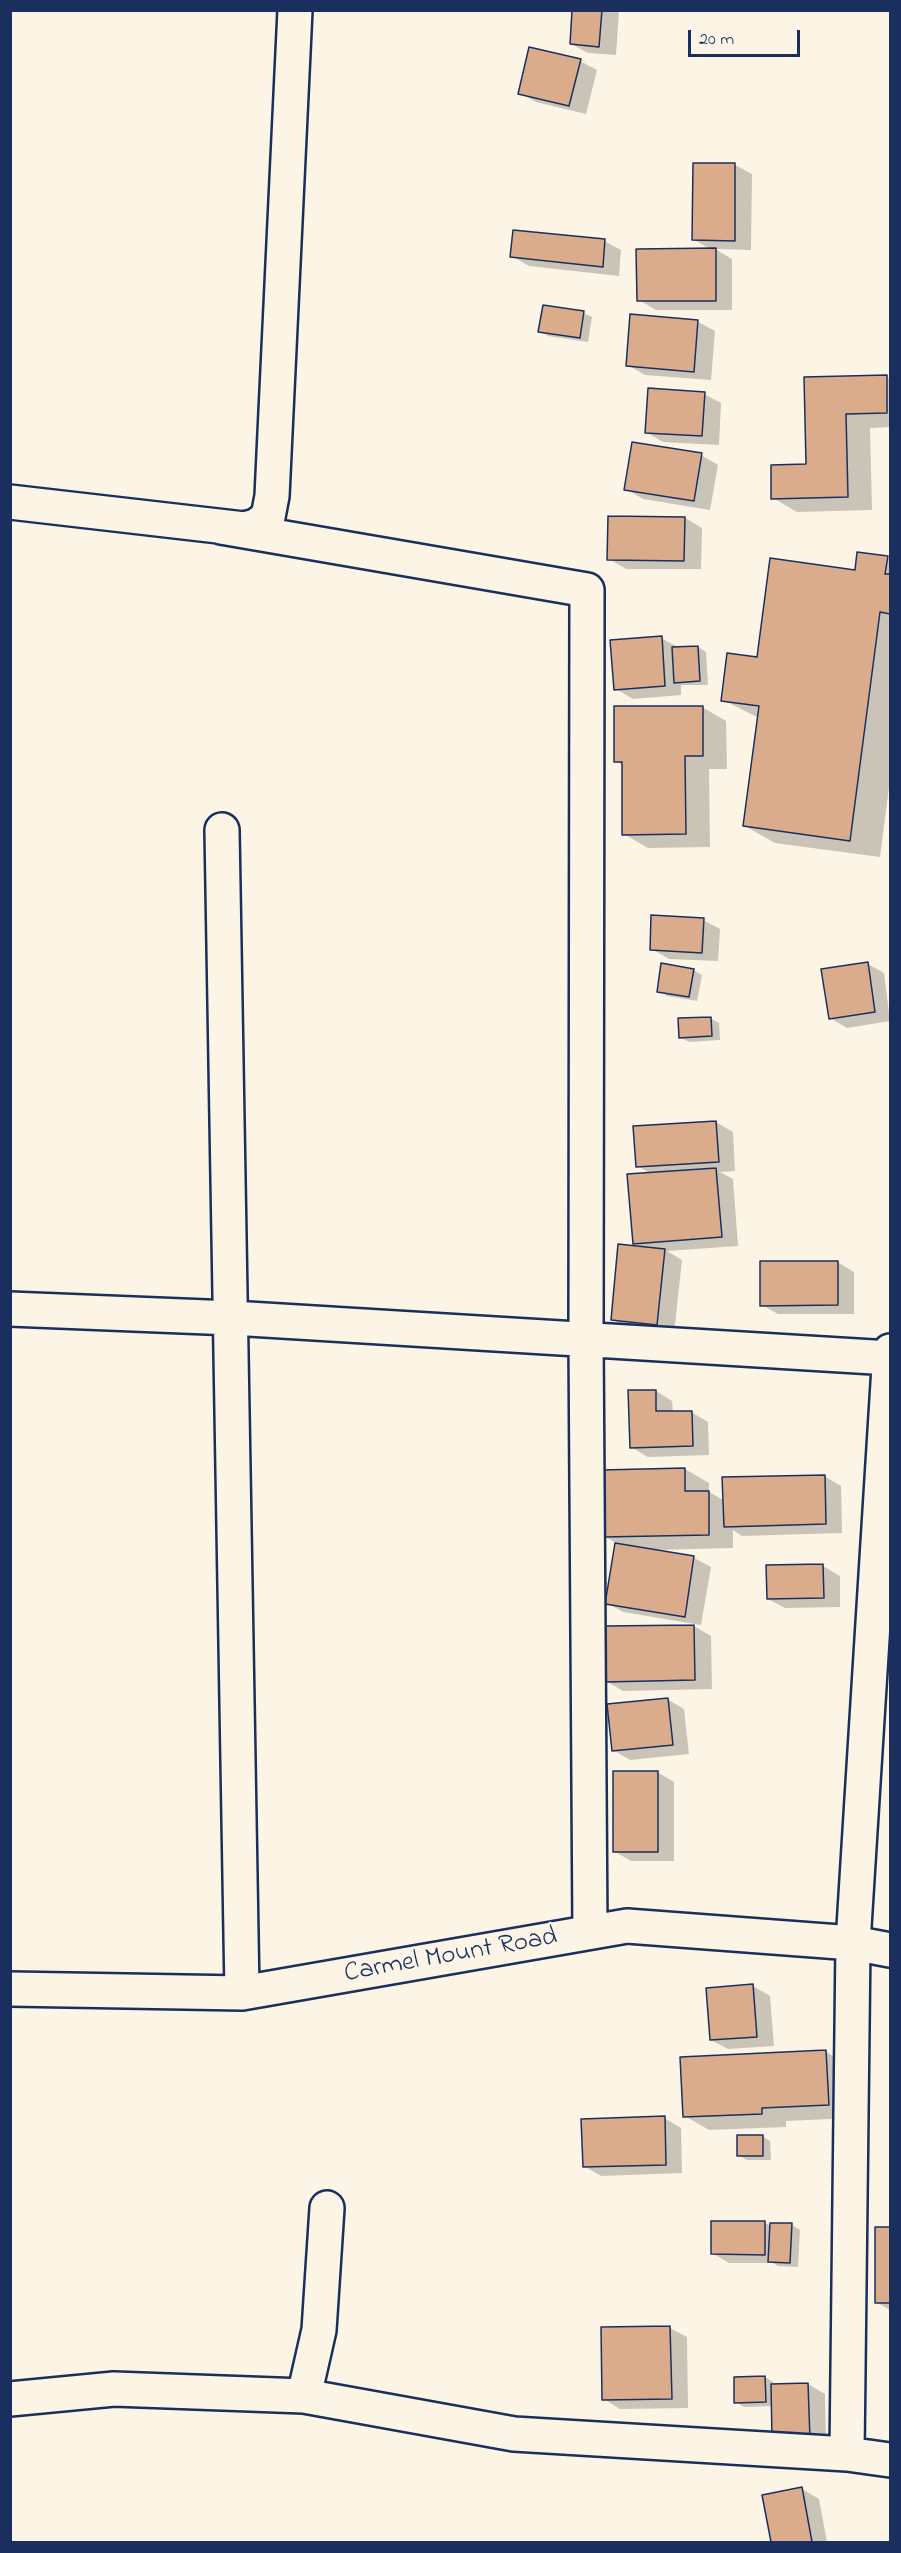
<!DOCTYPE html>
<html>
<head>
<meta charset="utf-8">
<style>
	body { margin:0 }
	#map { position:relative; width:901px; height:2553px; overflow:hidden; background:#fcf5e5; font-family:"Indie Flower",sans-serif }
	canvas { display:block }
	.frame { position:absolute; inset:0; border:12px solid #1b2f5e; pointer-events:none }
	.scale { position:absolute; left:688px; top:30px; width:112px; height:27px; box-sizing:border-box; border:3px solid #1b2f5e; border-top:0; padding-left:8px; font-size:18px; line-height:21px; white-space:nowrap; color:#1b2f5e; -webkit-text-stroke:4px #fcf5e5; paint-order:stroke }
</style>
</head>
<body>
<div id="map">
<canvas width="901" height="2553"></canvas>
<div class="frame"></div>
<div class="scale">20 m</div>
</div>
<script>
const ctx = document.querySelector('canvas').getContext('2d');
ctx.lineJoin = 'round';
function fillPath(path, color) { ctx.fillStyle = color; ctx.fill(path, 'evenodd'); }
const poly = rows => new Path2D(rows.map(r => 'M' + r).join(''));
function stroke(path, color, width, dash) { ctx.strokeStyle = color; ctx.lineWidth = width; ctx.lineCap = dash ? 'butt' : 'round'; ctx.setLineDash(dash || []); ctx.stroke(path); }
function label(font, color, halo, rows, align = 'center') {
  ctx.font = font + ' "Indie Flower",sans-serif'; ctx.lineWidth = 4.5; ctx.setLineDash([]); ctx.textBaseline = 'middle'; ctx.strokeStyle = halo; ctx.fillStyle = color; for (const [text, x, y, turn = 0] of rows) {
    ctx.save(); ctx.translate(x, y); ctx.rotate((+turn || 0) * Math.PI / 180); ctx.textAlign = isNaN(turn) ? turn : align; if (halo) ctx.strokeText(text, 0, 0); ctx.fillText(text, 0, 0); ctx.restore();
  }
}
fillPath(poly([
	[574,10,619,10,616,55,588,53,571,44],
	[580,61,597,70,586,114,536,102,520,93],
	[694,164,735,165,752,174,751,250,715,249,732,259,732,310,656,310,639,300,710,249,693,239],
	[604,241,621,250,619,276,529,266,512,256],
	[583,313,592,317,588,342,548,336,540,331],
	[631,316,698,322,715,331,711,380,645,375,628,365],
	[886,377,890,379,890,427,870,428,872,510,797,512,773,498,808,465,806,378],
	[704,394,721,403,719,445,663,442,646,432],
	[701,455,718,465,710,510,643,499,626,489],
	[685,518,702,528,701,569,626,569,609,559],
	[887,557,890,559,890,779,880,857,775,843,745,826,759,718,723,700,758,659,856,571],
	[661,638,678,647,698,647,706,652,708,685,681,685,681,695,633,699,616,689],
	[702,707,726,721,727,769,709,769,710,847,648,848,624,834,623,765,616,761],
	[703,920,720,929,718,961,669,959,652,949],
	[868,964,884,973,890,1021,847,1028,830,1018],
	[693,970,702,975,697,1001,667,996,659,991],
	[710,1018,719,1023,720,1040,689,1042,680,1037],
	[716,1122,733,1132,735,1171,720,1172,733,1179,738,1246,667,1251,682,1260,674,1334,629,1329,612,1319,643,1248,634,1243,651,1174,638,1166],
	[837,1262,854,1272,854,1314,778,1314,762,1305],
	[656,1391,672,1401,673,1412,691,1412,708,1422,709,1455,648,1457,631,1447],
	[685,1469,709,1483,709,1492,725,1501,824,1476,841,1486,842,1533,742,1536,733,1530,733,1548,655,1550,694,1558,711,1567,701,1625,623,1612,607,1603,616,1543,604,1536,603,1471],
	[823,1566,840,1576,840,1607,785,1608,768,1599],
	[694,1626,711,1636,712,1689,623,1691,606,1681],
	[667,1699,684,1709,689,1754,630,1760,613,1750],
	[657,1772,674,1782,674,1861,631,1861,614,1851],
	[753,1986,770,1996,774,2046,728,2049,711,2040],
	[826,2052,850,2066,852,2118,786,2121,786,2127,709,2130,685,2116],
	[664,2118,681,2128,682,2173,601,2176,584,2166],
	[762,2136,770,2141,771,2160,747,2160,738,2155],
	[765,2223,771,2226,792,2225,800,2230,798,2267,778,2266,773,2263,729,2263,712,2253],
	[877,2229,890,2229,890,2310,876,2302],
	[670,2328,687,2337,688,2408,620,2409,604,2399],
	[765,2377,773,2382,773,2385,808,2384,825,2394,826,2448,791,2449,773,2406,744,2407,736,2402],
	[802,2489,819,2499,827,2542,772,2542,764,2496]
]), '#0003');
const building = poly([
	[572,10,602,10,599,47,570,44,572,10],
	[529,47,581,59,569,106,518,94,529,47],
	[693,163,735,163,735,241,692,240,693,163],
	[513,230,605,239,603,267,510,257,513,230],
	[716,248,716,301,637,301,636,249,716,248],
	[543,305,584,311,580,338,538,332,543,305],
	[630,314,698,320,694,372,626,366,630,314],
	[887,375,887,413,846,414,848,497,771,499,771,465,806,464,804,377,887,375],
	[648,388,705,392,702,436,645,433,648,388],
	[632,442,702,453,694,501,624,490,632,442],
	[608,516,685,517,684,561,607,560,608,516],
	[857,552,888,556,885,574,890,574,890,614,880,612,850,841,743,826,759,706,721,701,727,653,757,657,770,558,855,570,857,552],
	[662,636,665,686,614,690,610,640,662,636],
	[698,646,700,681,674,683,672,647,698,646],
	[614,706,703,706,703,756,685,756,686,834,622,835,622,762,614,762,614,706],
	[651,915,704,918,702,953,650,950,651,915],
	[868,962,875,1012,829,1019,821,969,868,962],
	[661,963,694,969,689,997,657,992,661,963],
	[711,1017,712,1036,679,1038,678,1018,711,1017],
	[716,1121,719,1162,636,1167,633,1126,716,1121],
	[716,1168,722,1237,633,1244,627,1174,716,1168],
	[618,1244,665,1249,657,1325,611,1320,618,1244],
	[760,1261,838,1261,838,1305,760,1306,760,1261],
	[628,1390,656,1390,656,1411,692,1411,693,1446,630,1448,628,1390],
	[685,1468,685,1491,709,1491,709,1535,603,1537,601,1470,685,1468],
	[825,1475,826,1524,724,1527,722,1477,825,1475],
	[615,1543,694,1556,685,1617,605,1604,615,1543],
	[823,1564,824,1598,767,1599,766,1565,823,1564],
	[694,1625,695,1680,605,1682,604,1626,694,1625],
	[668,1698,673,1745,612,1751,607,1704,668,1698],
	[613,1771,658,1771,658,1852,613,1852,613,1771],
	[753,1984,757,2037,710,2040,706,1988,753,1984],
	[826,2050,829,2105,762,2108,762,2114,683,2117,680,2057,826,2050],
	[665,2116,666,2165,583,2167,581,2119,665,2116],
	[737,2135,763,2135,763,2156,737,2156,737,2135],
	[711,2221,765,2221,765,2255,711,2254,711,2221],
	[770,2223,792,2223,790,2263,768,2262,770,2223],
	[875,2227,890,2227,890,2303,875,2303,875,2227],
	[670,2326,672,2399,602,2400,601,2327,670,2326],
	[765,2376,766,2402,734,2403,734,2377,765,2376],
	[808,2383,810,2439,772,2440,771,2384,808,2383],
	[802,2487,812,2542,771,2542,762,2495,802,2487]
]);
fillPath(building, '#daac8b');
stroke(building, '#1b2f5e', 1.5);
const street = poly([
	[10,502,244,529,256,526,268,517,272,496,295,10],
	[221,527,587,590,586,1339,590,1932],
	[222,830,242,1993],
	[10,1309,232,1318,890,1358],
	[10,1989,242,1993,627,1926,853,1943,890,1950],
	[304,2396,319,2330,327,2208],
	[10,2399,114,2389,304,2396,514,2434,847,2454,890,2460],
	[847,2454,853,1943,890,1351]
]);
stroke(street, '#1b2f5e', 38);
stroke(street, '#fcf5e5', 33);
label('27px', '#1b2f5e', '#fcf5e5', [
	["Carmel Mount Road",451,1957,-10]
]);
</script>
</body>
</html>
